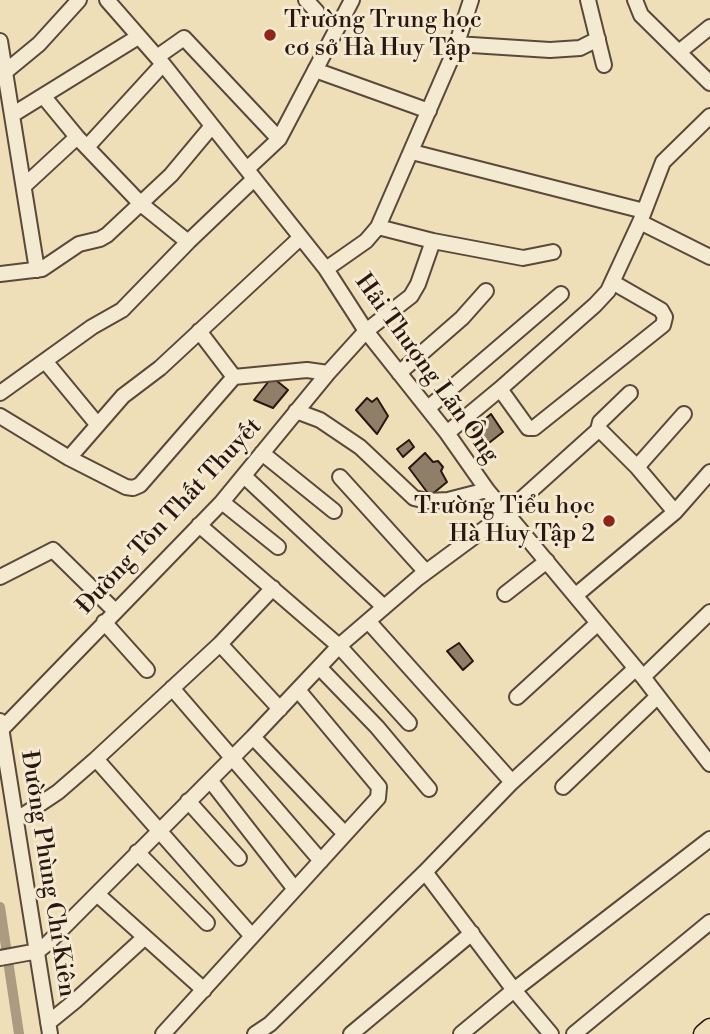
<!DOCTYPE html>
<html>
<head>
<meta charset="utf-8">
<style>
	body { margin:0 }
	canvas { display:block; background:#eedfb9 }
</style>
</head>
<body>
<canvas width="710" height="1034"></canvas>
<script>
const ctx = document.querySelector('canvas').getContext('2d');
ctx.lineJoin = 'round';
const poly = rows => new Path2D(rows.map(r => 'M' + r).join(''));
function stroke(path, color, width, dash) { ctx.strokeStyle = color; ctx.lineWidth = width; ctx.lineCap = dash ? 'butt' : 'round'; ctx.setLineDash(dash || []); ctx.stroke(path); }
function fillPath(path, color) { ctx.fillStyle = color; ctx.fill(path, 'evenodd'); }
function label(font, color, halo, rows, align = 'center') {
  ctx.font = font + ' "Libre Bodoni",serif'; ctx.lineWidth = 6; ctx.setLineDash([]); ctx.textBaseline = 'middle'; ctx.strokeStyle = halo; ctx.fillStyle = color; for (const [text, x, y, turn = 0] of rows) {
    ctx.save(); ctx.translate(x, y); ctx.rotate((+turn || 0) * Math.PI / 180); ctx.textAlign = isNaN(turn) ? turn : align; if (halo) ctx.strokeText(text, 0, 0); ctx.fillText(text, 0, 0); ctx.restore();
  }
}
stroke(poly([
	[0,907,19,1034]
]), '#ab9b80', 10);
const building = poly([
	[272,377,288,390,273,408,254,400,272,377],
	[367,398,372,402,377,398,388,416,377,434,356,410,367,398],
	[491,414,503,432,485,446,473,429,491,414],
	[409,440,414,447,403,457,397,449,409,440],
	[425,453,433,462,438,461,443,467,441,471,447,482,430,496,409,468,425,453],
	[459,643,473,661,463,670,447,651,459,643]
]);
fillPath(building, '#8f7f68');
stroke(building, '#291710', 2);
const minor = poly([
	[107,0,163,64,326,269,366,331,447,433,487,490,643,677,710,764],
	[306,0,317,12],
	[588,0,604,65],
	[635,0,641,15,710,83],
	[0,41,37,270],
	[456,44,550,50,580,48,598,39],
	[679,52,710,27],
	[157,57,184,38,279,139],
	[315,70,429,111],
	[5,72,39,44,79,0],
	[44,97,77,137,141,204,188,242],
	[12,115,138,37],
	[87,147,163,64],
	[412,152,644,211],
	[247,169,279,139,352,0],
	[24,186,77,137],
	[640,222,710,257],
	[378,227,433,241,523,258,553,252],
	[326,269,366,241,378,227,454,52,471,0],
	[0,274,42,269,79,244,100,239,107,235,171,175,212,126],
	[199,331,234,377],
	[45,361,97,424],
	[399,373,462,318,486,291],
	[500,389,528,428,534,428,663,325,665,317,661,310,614,283],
	[0,393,92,327,122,310,188,242,254,179],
	[428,408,561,294],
	[296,411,320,420,360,447,414,498,427,501,448,500,487,490],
	[0,416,69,458,126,487,133,488,140,485,234,377,307,370,328,373],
	[598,430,600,422,630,393],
	[447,433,500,389,595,305,608,291,640,222,663,162,710,116],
	[262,453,334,511],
	[69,458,123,396,160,368,300,238],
	[637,467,684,414],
	[244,476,384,607],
	[340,477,426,572],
	[222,502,278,547],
	[199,525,339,646,409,723],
	[0,577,53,550,115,611],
	[505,594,547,561],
	[576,595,675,512,710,472],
	[368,621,512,782],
	[104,622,147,670],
	[220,644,280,709],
	[319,667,377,727,429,789],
	[643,677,710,612],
	[172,688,321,861],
	[517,697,598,623],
	[0,721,50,1034],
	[0,731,222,502,328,373,366,331,411,296,418,284,433,241],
	[253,737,345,834],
	[96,759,251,935],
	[210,780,294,888],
	[563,787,657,697],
	[188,801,239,858],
	[16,820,58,792,96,759,220,644,273,588],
	[137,852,207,923],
	[425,872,514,990,551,1034],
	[97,894,204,990],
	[0,958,38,951,47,944,253,737,339,646,418,578,506,513,596,432,601,431,637,467,675,512],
	[48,1023,75,1001,145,937],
	[163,1034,378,798,379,787,298,690],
	[255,1034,270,1024,425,872,512,782,635,669],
	[351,1034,472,933],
	[461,1034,514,990,710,839],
	[574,1034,710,922]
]);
const major = poly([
	[703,1034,710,1028]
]);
stroke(minor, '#5a493a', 18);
stroke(major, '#291710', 21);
stroke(minor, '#f4ead2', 14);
stroke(major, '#eedfb9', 18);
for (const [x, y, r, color] of [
	[270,35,7,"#8f2418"],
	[609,521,7,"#8f2418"]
]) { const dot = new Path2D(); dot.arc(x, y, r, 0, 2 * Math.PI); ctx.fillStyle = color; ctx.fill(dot); stroke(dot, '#f4ead2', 2.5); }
label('24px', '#291710', '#f4ead2', [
	["Trường Trung học",284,21],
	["cơ sở Hà Huy Tập",284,49],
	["Trường Tiểu học",595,507,"right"],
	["Hà Huy Tập 2",595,535,"right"]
], 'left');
label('24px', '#291710', '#f4ead2', [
	["Hải Thượng Lãn Ông",426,369,54],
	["Đường Tôn Thất Thuyết",170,517,-47],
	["Đường Phùng Chí Kiên",47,874,81]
]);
</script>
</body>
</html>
